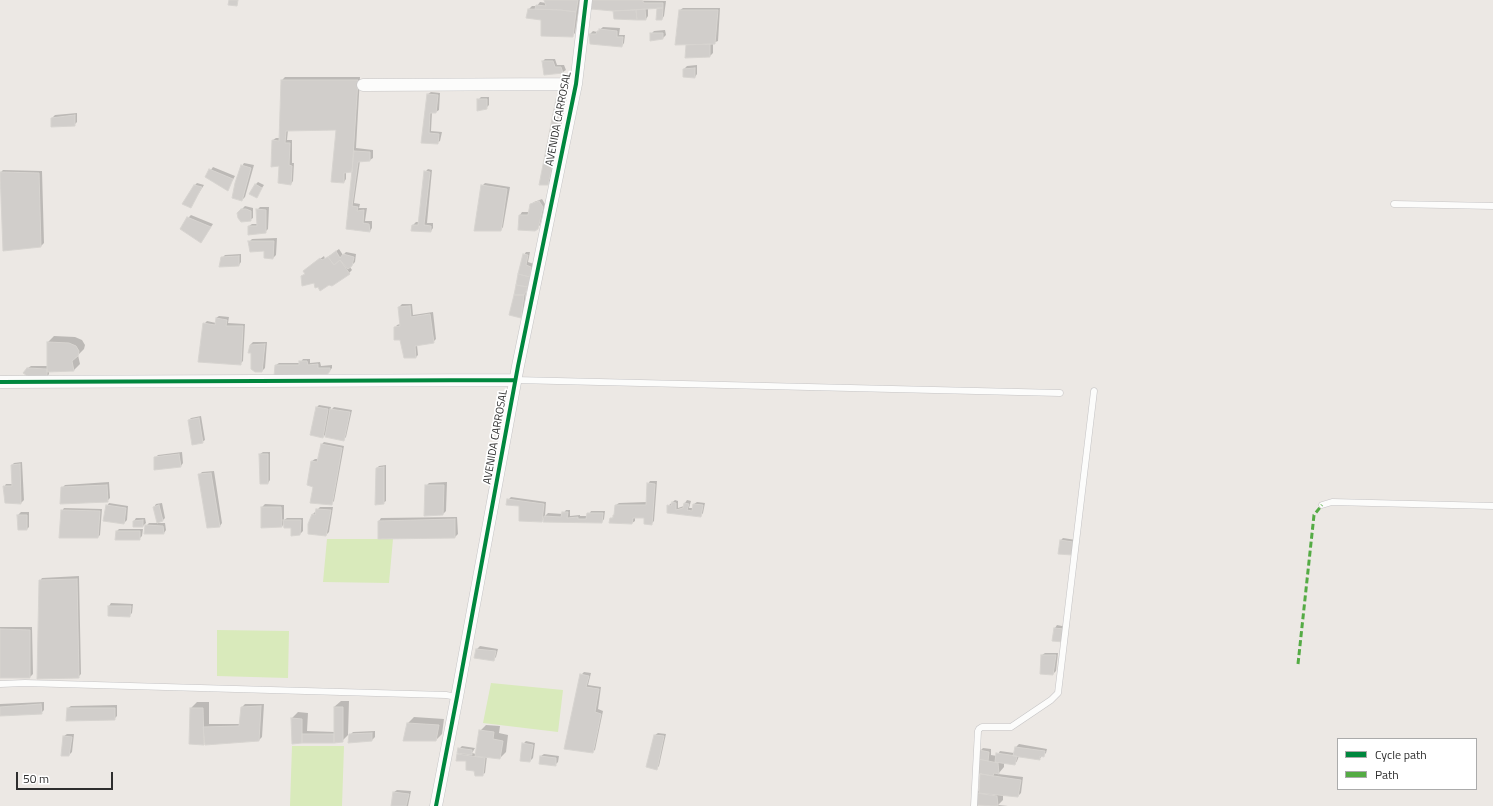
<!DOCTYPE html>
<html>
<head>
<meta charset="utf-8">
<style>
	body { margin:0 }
	#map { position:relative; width:1493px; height:806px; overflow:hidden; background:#ece8e4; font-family:"Titillium Web",sans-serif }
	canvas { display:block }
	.legend { position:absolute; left:1337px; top:738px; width:140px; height:52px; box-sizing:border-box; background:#fff; border:1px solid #ababab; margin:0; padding:5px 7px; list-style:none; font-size:12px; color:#2e2e2e }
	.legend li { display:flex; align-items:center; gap:8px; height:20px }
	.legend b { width:20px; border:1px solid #ababab }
	.scale { position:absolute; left:16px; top:772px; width:97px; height:18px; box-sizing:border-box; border:2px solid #2e2e2e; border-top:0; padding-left:5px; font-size:12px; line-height:14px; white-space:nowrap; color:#2e2e2e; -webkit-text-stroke:3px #fff; paint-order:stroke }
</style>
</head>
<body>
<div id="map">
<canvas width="1493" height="806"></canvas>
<ul class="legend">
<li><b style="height:5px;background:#00873e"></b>Cycle path</li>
<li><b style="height:5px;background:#54ab44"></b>Path</li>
</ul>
<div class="scale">50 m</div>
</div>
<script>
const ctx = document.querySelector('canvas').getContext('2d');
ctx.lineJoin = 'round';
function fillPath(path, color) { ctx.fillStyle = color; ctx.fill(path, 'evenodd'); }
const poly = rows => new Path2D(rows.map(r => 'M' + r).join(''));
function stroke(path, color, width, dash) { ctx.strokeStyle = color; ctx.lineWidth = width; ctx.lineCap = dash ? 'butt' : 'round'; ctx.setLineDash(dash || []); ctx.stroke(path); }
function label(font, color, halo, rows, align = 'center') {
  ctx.font = font + ' "Titillium Web",sans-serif'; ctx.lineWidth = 3.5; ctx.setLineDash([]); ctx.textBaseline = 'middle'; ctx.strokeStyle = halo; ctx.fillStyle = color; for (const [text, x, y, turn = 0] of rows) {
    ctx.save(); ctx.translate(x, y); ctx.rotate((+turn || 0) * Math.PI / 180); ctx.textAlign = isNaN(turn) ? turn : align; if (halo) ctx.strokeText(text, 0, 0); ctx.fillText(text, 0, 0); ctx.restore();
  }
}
fillPath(poly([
	[327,539,393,539,389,583,323,582],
	[217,630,289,631,288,678,217,676],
	[491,683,563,690,558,732,483,723],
	[292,746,344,746,342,806,290,806]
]), '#d9eabb');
fillPath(poly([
	[545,0,580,0,575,33,572,36,542,19,529,9,532,6,537,6,540,2,546,3],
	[593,0,666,1,664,16,662,19,658,7,648,8,648,16,646,19,615,18,614,11],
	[683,8,720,8,718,41,713,43,713,53,710,56,686,57,687,44,680,10],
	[603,27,620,28,619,35,625,35,624,43,622,46,590,34,593,31,597,32],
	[665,30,666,35,663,38,651,34,654,31],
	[545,59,555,59,557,65,564,65,566,70,563,72,545,73,543,61],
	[697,65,697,74,695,77,684,69,687,66],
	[285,77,360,77,356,148,373,150,373,158,370,160,360,161,354,203,360,204,359,208,367,208,365,221,372,221,372,228,370,231,347,228,353,171,346,172,346,179,344,182,337,129,288,130,287,140,292,140,292,163,294,163,293,181,291,184,280,164,273,140,276,138,280,138,282,80],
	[431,92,440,93,439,110,436,112,432,112,431,131,442,132,440,141,437,143,422,142,428,94],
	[481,97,489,97,489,105,486,108,478,100],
	[560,97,568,98,550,181,548,184,557,100],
	[77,113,77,122,74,125,52,118,55,115],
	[244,163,254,165,245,197,242,200,242,166],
	[213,167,235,176,227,190,206,177],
	[428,169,432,170,427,223,433,223,433,228,431,231,412,230,413,225,416,222,419,222,425,172],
	[3,170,42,171,44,243,41,246,4,250,0,173],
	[258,182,264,185,256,197,255,185],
	[197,183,204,185,190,207,194,186],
	[485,183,510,187,503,227,501,230,482,186],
	[542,199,545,204,540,225,537,228,520,215,522,212,529,212,531,205,534,202],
	[245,206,253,208,253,218,250,220,238,213],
	[260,207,269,207,268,229,265,232,249,226,252,224,257,224,257,210],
	[191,215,213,224,203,239,188,218],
	[277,238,276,255,273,258,265,250,249,242,252,239],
	[339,249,343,255,346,252,356,254,355,262,350,267,352,270,349,273,332,285,315,282,305,274,307,269,324,256,325,259],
	[526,252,530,252,528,262,534,264,530,283,526,292,523,314,521,317,524,255],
	[241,254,241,262,239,265,222,258,225,255],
	[402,304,412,304,413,315,433,312,436,339,433,342,417,345,418,355,416,357,401,339,395,328,397,325,400,324,399,307],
	[219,316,229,317,228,323,245,324,243,361,240,364,204,324,207,321,216,323,216,318],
	[54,336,75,337,82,340,85,345,84,349,78,355,80,364,74,370,49,371,49,374,47,377,28,368,31,366,48,366,48,342],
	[253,342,267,342,265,368,262,371,252,352,250,345],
	[303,359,310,359,310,363,320,362,321,366,332,365,332,368,327,374,276,365,279,363,300,363],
	[319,405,331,407,330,411,334,407,352,410,346,437,343,440,327,433,323,437,316,408],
	[201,416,205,440,202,442,189,420,191,418],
	[324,442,344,446,334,501,331,504,314,486,312,461,315,459,319,459,321,445],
	[182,452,183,463,181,466,155,458,158,455],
	[263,452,270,452,270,480,268,483,260,454],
	[22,462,24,500,21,503,6,502,4,487,6,484,13,484,12,465,14,463],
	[386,465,386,501,383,503,377,468,379,466],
	[214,471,222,523,220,526,199,475,202,472],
	[650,481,657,481,654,521,651,524,645,517,635,517,635,521,632,523,611,519,614,516,616,505,619,503,647,502,648,484],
	[109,482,110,498,107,501,62,488,65,485],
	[447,482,446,511,443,514,426,486,429,483],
	[511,497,546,502,545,516,548,513,563,514,566,510,570,510,570,516,580,515,580,516,588,516,591,511,605,511,604,519,602,522,544,518,542,521,520,505,508,500],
	[675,500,678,501,678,508,684,506,685,503,687,500,691,501,689,508,693,508,694,504,697,502,705,503,703,513,701,516,668,512,668,506],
	[109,503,128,506,127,520,124,523,104,520,107,506],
	[162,503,165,518,163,520,154,507,156,504],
	[265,504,284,505,284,520,287,518,303,518,303,531,300,534,292,526,285,524,282,526,262,507],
	[320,507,333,507,329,532,326,535,309,524,313,514],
	[64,508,102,509,100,535,98,537,62,511],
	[21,512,29,512,29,527,27,529,19,529,18,515],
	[457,517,458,534,455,537,379,521,381,518],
	[136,518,145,518,146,523,143,526,134,521],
	[149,523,165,523,166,530,164,533,146,526],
	[119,529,143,529,142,536,139,539,117,531],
	[1063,538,1076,540,1072,554,1060,541],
	[79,576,81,674,78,677,40,581,42,578],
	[111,603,133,604,132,613,129,616,109,606],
	[1057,625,1067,627,1066,638,1055,628],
	[0,627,32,627,33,674,30,677,0,677],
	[480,646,498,649,496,657,493,660,477,649],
	[1045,653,1058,653,1056,671,1053,674,1042,655],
	[584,672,591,673,588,685,601,687,598,709,603,711,595,750,592,752,581,675],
	[341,701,349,701,348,735,342,741,293,743,292,718,298,712,308,713,307,731,335,732,334,707],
	[44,702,44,710,41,713,0,715,0,704],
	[197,702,209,702,209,724,241,724,242,707,245,704,264,704,262,737,259,740,206,741,203,744,191,708],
	[117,705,117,716,114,719,68,708,71,706],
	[414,717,444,719,442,734,436,740,408,723],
	[486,725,500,726,499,733,508,735,506,752,500,758,487,756,485,773,482,775,475,770,467,760,458,754,460,752,459,749,462,746,475,748,472,753,476,754,480,731],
	[375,731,375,737,372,740,350,735,353,732],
	[658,733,666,734,659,766,656,769,655,735],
	[67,734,74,734,72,752,69,755,64,736],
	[526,741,535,743,533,758,530,761,523,744],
	[1019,744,1047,749,1046,753,1039,759,1019,756,1017,761,1015,764,1004,763,1004,767,998,774,1023,777,1021,793,1018,796,1003,795,1003,800,998,805,1008,806,990,806,977,793,980,789,981,775,983,773,980,751,983,748,991,749,991,755,997,756,1000,751,1014,753,1016,747],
	[544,754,559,756,558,762,555,765,541,756],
	[397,790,411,791,408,806,392,806,394,792]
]), '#0003');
const building = poly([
	[229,0,238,0,237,6,228,5,229,0],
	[544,0,578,0,576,12,561,10,535,9,536,5,546,6,544,0],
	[592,0,642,0,644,3,663,3,663,8,613,11,591,9,592,0],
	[657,8,663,8,662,20,656,20,657,8],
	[528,9,561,10,576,12,573,37,541,36,541,20,526,18,528,9],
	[645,9,646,20,637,20,636,10,645,9],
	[636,10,637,20,614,19,613,11,636,10],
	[679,10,718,10,715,44,675,45,679,10],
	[599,29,617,31,617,37,623,37,622,47,590,44,589,34,596,34,597,31,599,31,599,29],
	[650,33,663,33,663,39,650,41,650,33],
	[710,44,710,57,685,58,686,45,710,44],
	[542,61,553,61,555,67,561,67,563,73,544,75,542,61],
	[695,68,695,78,683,77,683,69,695,68],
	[281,80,358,80,352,172,344,173,344,183,331,182,336,130,286,131,285,143,290,143,289,165,292,166,291,185,278,183,279,166,271,167,272,140,279,141,281,80],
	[427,94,438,95,436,113,430,113,429,133,439,134,438,144,421,143,427,94],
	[477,99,487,99,487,109,477,111,477,99],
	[556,99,566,101,548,185,539,185,556,99],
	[75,115,75,126,51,127,51,118,75,115],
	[354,151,370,152,370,161,358,162,352,206,358,207,357,211,364,210,363,223,369,224,370,232,346,229,354,151],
	[241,165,251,168,242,201,232,198,235,183,241,165],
	[209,169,233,179,228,191,205,177,209,169],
	[424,171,430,172,424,225,431,226,431,232,411,231,412,225,418,225,424,171],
	[0,172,39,173,41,247,3,251,0,172],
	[255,184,262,188,257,198,249,194,255,184],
	[194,185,202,187,191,208,182,204,194,185],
	[481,185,507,189,501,231,474,231,481,185],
	[539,201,543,207,538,229,535,231,518,230,519,215,528,215,530,204,539,201],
	[241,209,246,209,251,211,251,221,241,222,238,218,237,213,241,209],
	[256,209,266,210,266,233,248,235,248,226,257,226,256,209],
	[187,217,211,227,201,243,180,229,187,217],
	[248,241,274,241,273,259,264,258,264,251,250,252,248,241],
	[336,251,340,258,343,254,354,257,352,266,348,269,340,260,334,265,328,257,336,251],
	[523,254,528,255,526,265,531,267,530,277,518,274,523,254],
	[239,256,239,266,219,267,221,257,239,256],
	[328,257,334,265,340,260,350,274,332,286,329,285,320,291,318,287,315,288,314,283,302,286,301,276,305,274,303,271,320,258,322,260,328,257],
	[518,274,530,277,528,287,516,285,518,274],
	[516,285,528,287,524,295,514,295,516,285],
	[514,295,524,295,521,318,509,315,514,295],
	[410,306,411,317,430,314,434,343,415,346,416,358,404,358,400,340,394,340,394,327,400,326,398,307,410,306],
	[216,318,227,320,226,326,243,326,241,365,198,362,203,323,215,325,216,318],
	[47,342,69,343,76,346,79,351,78,356,72,361,74,371,47,372,47,342],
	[265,344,262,372,255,372,251,369,251,353,248,353,250,345,265,344],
	[299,361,307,361,308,365,318,364,318,368,330,368,330,371,327,375,274,376,275,365,299,365,299,361],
	[27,368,47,369,47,378,29,377,23,373,27,368],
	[316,407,328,409,323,438,310,435,316,407],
	[330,409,350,412,344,441,325,437,330,409],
	[199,418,203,443,192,445,188,420,199,418],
	[321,444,342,448,332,505,310,503,313,487,307,485,311,461,317,462,321,444],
	[179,454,181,467,154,470,154,457,179,454],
	[259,454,268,454,268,484,260,484,259,454],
	[20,464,21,504,5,503,3,486,12,486,11,465,20,464],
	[384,467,384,504,375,505,376,468,384,467],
	[211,473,220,527,207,528,198,474,211,473],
	[647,483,655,484,652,525,644,524,644,518,633,518,632,524,609,523,610,518,613,518,613,515,614,515,615,505,646,505,647,483],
	[107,485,108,502,60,504,61,487,107,485],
	[425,485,444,485,443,515,424,516,425,485],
	[507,499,544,504,542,522,519,521,519,506,506,505,507,499],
	[672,502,676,503,676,510,683,508,684,503,689,504,687,510,692,511,693,504,703,505,701,517,667,513,667,505,671,506,672,502],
	[106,505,126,508,124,524,103,521,106,505],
	[159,505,163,521,157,523,153,507,159,505],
	[261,507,281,507,282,527,261,528,261,507],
	[316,509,331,510,326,536,308,534,308,524,312,514,315,515,316,509],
	[61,510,100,511,98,538,59,538,61,510],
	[562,512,568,512,567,518,578,517,578,519,586,519,587,513,603,513,602,523,543,522,544,516,561,517,562,512],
	[17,515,27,515,27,530,18,530,17,515],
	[455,519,455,538,378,539,378,521,455,519],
	[143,520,143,527,133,527,133,521,143,520],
	[283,520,301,520,300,535,291,536,291,528,284,528,283,520],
	[145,525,163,526,164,534,144,534,145,525],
	[116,531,140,531,140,540,115,540,116,531],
	[1060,540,1073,542,1072,555,1058,554,1060,540],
	[77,579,79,678,37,679,39,580,77,579],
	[108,606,131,606,130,617,108,616,108,606],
	[1054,628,1064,629,1064,642,1052,641,1054,628],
	[0,629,30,630,30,678,0,678,0,629],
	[476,649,496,651,494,661,474,658,476,649],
	[1041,655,1056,655,1053,675,1040,674,1041,655],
	[580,674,589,676,586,687,599,689,595,712,601,714,593,753,564,749,580,674],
	[41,704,42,714,0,716,0,707,41,704],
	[261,706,259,741,205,745,203,727,239,726,241,707,261,706],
	[334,707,343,707,343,742,334,743,334,707],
	[67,708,115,708,115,720,66,721,67,708],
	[190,708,203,708,204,745,189,744,190,708],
	[291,718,302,719,302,743,292,744,291,718],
	[407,723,439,725,436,741,403,741,407,723],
	[479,730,494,732,493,739,503,741,500,759,475,756,479,730],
	[372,733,372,741,348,743,349,734,372,733],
	[302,734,334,734,334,743,302,743,302,734],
	[654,735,664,736,657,770,646,767,654,735],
	[63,736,72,737,69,756,61,756,63,736],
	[522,743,533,745,530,762,520,761,522,743],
	[1015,747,1045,751,1044,757,1040,756,1040,760,1013,756,1015,747],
	[458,748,472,750,472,755,457,753,458,748],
	[979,750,989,752,988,761,978,759,979,750],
	[996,753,1017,756,1015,765,995,762,996,753],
	[457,754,485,758,483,776,475,776,474,771,466,770,466,761,456,761,457,754],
	[540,756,556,758,556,766,539,764,540,756],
	[978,759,998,763,999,774,994,773,993,776,977,773,978,759],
	[980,774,1021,780,1018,797,979,793,980,774],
	[393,792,409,794,406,806,391,806,393,792],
	[976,793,997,796,998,806,975,805,976,793]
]);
fillPath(building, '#d1cecb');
stroke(building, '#d7d4d0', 1);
const service = poly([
	[1394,204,1493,206],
	[515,380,1060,393],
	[1322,505,1332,502,1493,506],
	[0,684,25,683,446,695,457,697],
	[974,806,978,731,979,729,982,727,1011,727,1051,700,1058,693,1094,391]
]);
const minor = poly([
	[363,85,576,84],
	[0,382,515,380],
	[436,806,457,697,518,366,576,84,586,0]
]);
stroke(service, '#c5c4c5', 7);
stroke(minor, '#c5c4c5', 13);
stroke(service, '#fcfcfb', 6);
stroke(minor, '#fcfcfb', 12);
stroke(poly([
	[1298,664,1314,515,1322,505]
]), '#54ab44', 3, [6, 3]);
stroke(poly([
	[0,382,515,380],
	[436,806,457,697,518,366,576,84,586,0]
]), '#00873e', 4);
label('11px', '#2e2e2e', '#fff', [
	["AVENIDA CARROSAL",559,119,-79],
	["AVENIDA CARROSAL",496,437,-80]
]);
</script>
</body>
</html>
